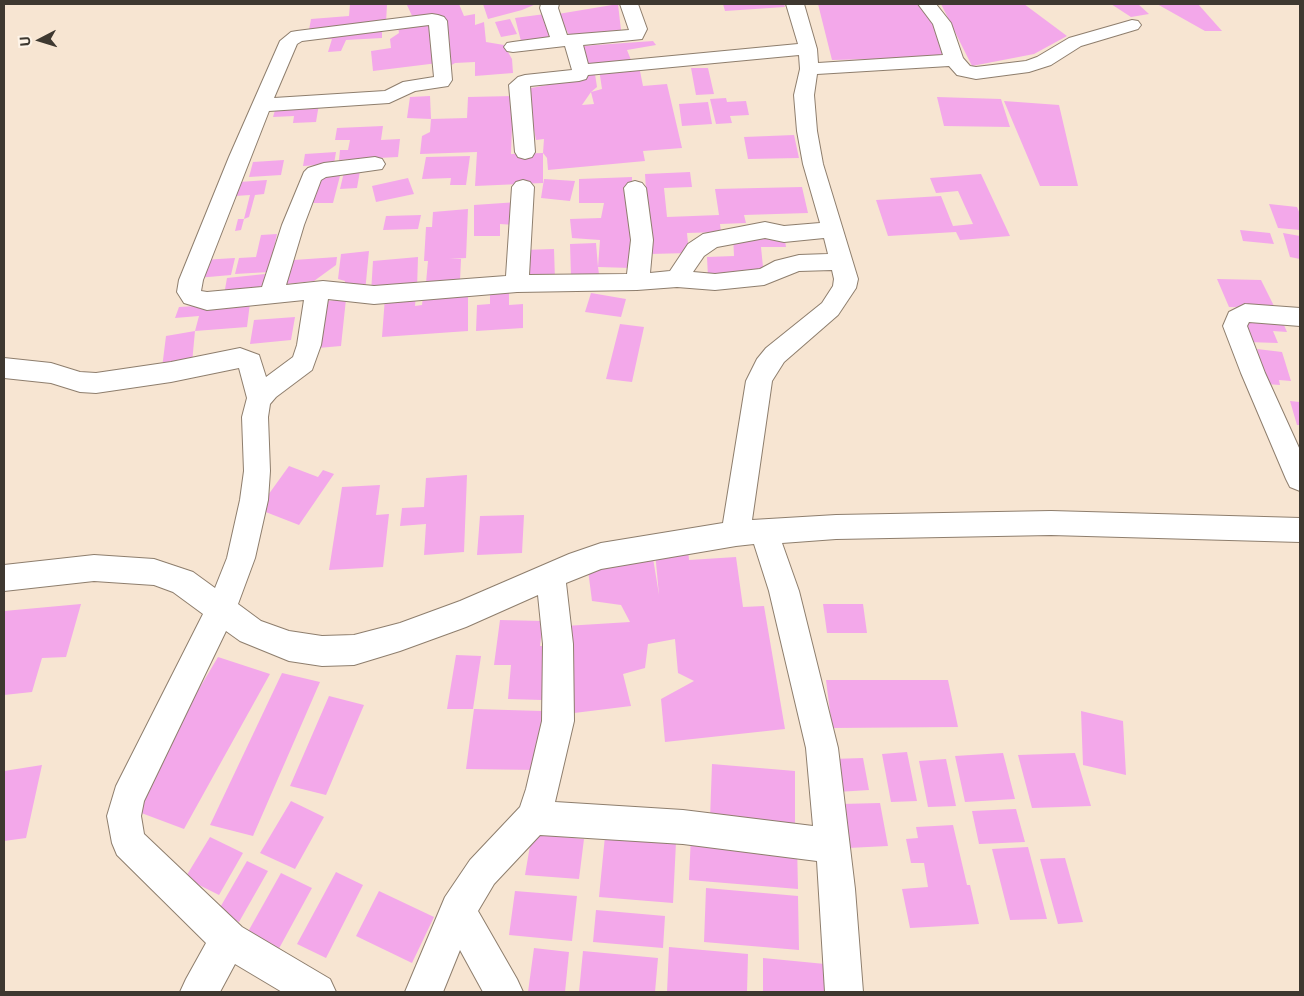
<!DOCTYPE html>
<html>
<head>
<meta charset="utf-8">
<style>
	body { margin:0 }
	#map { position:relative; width:1304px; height:996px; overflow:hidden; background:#f7e5d2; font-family:"Public Sans",sans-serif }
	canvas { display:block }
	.frame { position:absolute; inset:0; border:5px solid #3e3830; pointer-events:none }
	.north { position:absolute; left:15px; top:15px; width:50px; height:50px; -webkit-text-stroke:4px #fef4e8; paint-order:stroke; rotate:265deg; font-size:14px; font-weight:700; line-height:20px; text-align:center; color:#3e3830 }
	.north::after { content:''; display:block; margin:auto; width:18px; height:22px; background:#3e3830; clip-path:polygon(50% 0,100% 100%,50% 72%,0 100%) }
</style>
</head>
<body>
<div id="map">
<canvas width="1304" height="996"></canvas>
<div class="frame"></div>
<div class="north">U</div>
</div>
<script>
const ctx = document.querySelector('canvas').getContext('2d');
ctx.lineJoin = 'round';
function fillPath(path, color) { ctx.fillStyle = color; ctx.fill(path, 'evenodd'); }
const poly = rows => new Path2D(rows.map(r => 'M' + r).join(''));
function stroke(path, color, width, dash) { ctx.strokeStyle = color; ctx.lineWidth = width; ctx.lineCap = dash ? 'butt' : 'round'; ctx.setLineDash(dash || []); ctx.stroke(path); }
fillPath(poly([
	[350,4,387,4,386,23,309,30,311,19,349,16],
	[418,4,459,4,464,16,475,14,475,25,484,22,486,42,504,45,512,59,513,73,475,76,475,62,455,63,450,66,441,17,413,18,407,5],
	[483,4,536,4,522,10,488,19],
	[618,4,621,30,569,35,558,14],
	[723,4,784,4,785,7,725,11],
	[818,4,925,4,942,25,955,57,832,60],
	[941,4,1024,4,1067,36,1034,54,972,66],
	[1111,4,1138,4,1149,14,1131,17],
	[1157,4,1198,4,1222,31,1205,31],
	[545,14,553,36,521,41,515,18],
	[510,19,517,34,501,37,495,22],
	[431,22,438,63,373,71,371,51,391,48,390,39,399,33,398,26],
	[382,28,382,38,346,40,341,51,328,52,332,39,324,39,327,35],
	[653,41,656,45,627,50,631,60,585,64,582,46],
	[639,66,643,86,667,84,682,148,643,151,645,161,548,170,547,158,543,153,544,139,536,140,526,89,579,79,587,74,595,74,597,87,591,92,602,89,599,69],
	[591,92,594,104,582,105],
	[691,68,708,68,714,94,696,95],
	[430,96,431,119,407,118,410,97],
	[513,96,511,154,543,153,543,183,475,186,477,152,420,154,422,136,430,132,431,119,467,118,468,97],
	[937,97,1001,99,1010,127,944,126],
	[726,98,727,102,746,101,749,115,730,116,732,123,716,124,710,99],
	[1004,101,1059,105,1078,186,1040,186],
	[708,102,712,124,682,126,679,104],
	[319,104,316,122,293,123,294,116,273,117,276,107],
	[383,126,381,140,400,139,398,157,339,160,340,150,348,150,350,140,335,140,337,128],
	[794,135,799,158,748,159,744,137],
	[336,152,334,164,303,166,305,154],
	[470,156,466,185,450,185,451,178,422,179,426,157],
	[284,160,281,175,249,177,253,162],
	[360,171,357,188,340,189,344,172],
	[690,172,692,187,664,188,667,217,719,215,715,189,802,187,808,213,744,215,746,223,720,224,721,232,687,233,689,253,650,254,645,174],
	[981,174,1010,236,960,240,956,232,888,236,876,200,941,196,953,226,973,224,958,191,936,193,930,178],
	[315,176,340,176,333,203,307,203],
	[632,177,631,268,598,267,599,274,571,276,570,244,596,243,598,267,600,240,572,238,570,219,601,218,604,203,579,203,579,179],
	[408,178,414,194,376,202,372,186],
	[544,179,575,181,570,201,541,198],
	[267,180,264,194,255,195,249,217,244,219,250,195,235,196,240,182],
	[518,202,515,225,500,224,500,236,474,236,474,205],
	[1269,204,1297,207,1300,214,1300,230,1278,228],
	[468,209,466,258,449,259,461,259,460,281,426,283,428,261,424,261,426,227,432,227,433,212],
	[421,215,418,229,383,230,386,216],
	[238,219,244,219,241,230,235,231],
	[1240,230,1270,233,1274,244,1243,241],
	[1283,233,1300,236,1300,259,1290,257],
	[277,234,269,272,235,274,239,258,256,257,261,235],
	[733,234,784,234,786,247,761,247,764,277,708,277,707,257,734,256],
	[554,249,555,280,522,281,522,250],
	[369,251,365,292,344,290,345,281,338,279,341,254],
	[337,257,336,265,314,281,278,285,283,274,294,260],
	[418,257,417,289,371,293,373,261],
	[235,258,231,275,197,278,202,260],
	[265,274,263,291,224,295,227,278],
	[1217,279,1261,280,1275,308,1229,307],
	[509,290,509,305,523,304,523,328,476,331,477,305,490,304,490,291],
	[468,292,468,331,382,337,385,297,416,294,415,306,422,305,423,296],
	[591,293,626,299,621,317,585,312],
	[346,299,341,346,318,348,325,301],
	[250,303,247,327,195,331,199,316,175,318,179,307],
	[295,317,291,340,250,344,254,320],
	[1281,318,1287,332,1273,331,1278,343,1247,342,1244,320],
	[620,324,644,327,632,382,606,379],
	[195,331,192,363,162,368,166,336],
	[1257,349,1282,352,1291,381,1279,380,1280,385,1266,384,1258,372,1259,357],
	[1290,401,1300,402,1300,425,1297,425],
	[289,466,318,477,323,470,334,474,299,525,258,509],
	[467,475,464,552,424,555,426,524,400,526,402,508,424,507,426,478],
	[380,485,376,515,389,514,383,567,329,570,342,487],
	[524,515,522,553,477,555,480,516],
	[688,549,689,560,736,557,743,607,764,606,785,729,665,742,661,699,694,681,678,673,675,639,648,644,645,668,623,674,631,706,566,714,565,626,630,622,621,605,592,601,588,570,653,558,659,595,655,552],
	[81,604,66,657,42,658,32,692,4,695,4,611],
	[823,604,863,604,867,633,827,633],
	[500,620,543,621,540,646,547,646,542,700,508,699,511,665,494,665],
	[456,655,481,656,473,709,447,709],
	[218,657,270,674,184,829,128,808],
	[282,673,320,682,253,836,210,825],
	[826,680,948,680,958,727,832,728],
	[329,696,364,705,326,795,290,786],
	[474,709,542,711,537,770,466,769],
	[1081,711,1123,721,1126,775,1083,765],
	[907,752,917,801,891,802,882,754],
	[1003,753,1015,799,965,802,955,756],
	[1075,753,1091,806,1032,808,1018,755],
	[863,758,869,790,837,792,832,759],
	[946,759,956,806,928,807,919,761],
	[712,764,795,771,795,826,710,819],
	[42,765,26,838,4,841,4,771],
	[291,801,324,817,295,869,260,853],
	[880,803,888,846,848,848,841,804],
	[1016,809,1025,842,979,844,972,811],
	[953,825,967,885,970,885,979,924,910,928,902,889,928,887,924,863,911,863,906,839,918,838,916,827],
	[532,834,584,839,579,879,525,875],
	[691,835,797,844,798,889,689,880],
	[605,836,676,842,673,903,599,897],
	[210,837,243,853,219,895,185,878],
	[1028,847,1047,919,1010,920,992,849],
	[1065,858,1083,922,1058,924,1040,859],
	[247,861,268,871,239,922,218,911],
	[336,872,363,885,326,958,297,944],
	[281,873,312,888,276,954,245,937],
	[706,888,798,896,799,950,704,942],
	[379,891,434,917,412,963,356,936],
	[515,891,577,896,572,941,509,935],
	[596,910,665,916,663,948,593,942],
	[669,947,748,954,747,992,667,992],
	[534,948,569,952,565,992,528,992],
	[583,951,658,958,655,992,579,992],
	[763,958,825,964,826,992,763,992]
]), '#f3a8ea');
const street = poly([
	[541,4,559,4,558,8,567,35,629,30,620,4,638,4,647,29,642,39,583,45,588,64,798,44,786,4,804,4,817,49,818,63,943,55,933,24,918,4,936,4,951,23,963,58,970,66,976,67,1026,61,1037,57,1069,38,1132,20,1138,21,1141,25,1138,29,1081,46,1051,65,1029,72,976,79,957,75,949,66,817,74,814,95,817,131,823,164,858,279,856,288,838,315,784,362,772,381,752,520,836,515,1051,511,1300,518,1300,542,1051,535,836,539,782,543,799,591,838,748,855,889,863,992,825,992,817,861,683,844,540,835,494,884,478,911,517,979,523,992,483,992,460,950,443,992,405,992,445,897,470,860,520,807,526,789,542,721,543,644,538,595,466,627,400,651,354,665,322,666,289,661,240,641,226,631,144,801,141,816,144,834,242,927,330,979,336,992,282,992,235,964,220,992,180,992,186,979,206,943,117,855,112,843,107,816,116,786,203,614,173,592,154,585,94,581,4,591,4,565,94,555,154,559,193,572,215,588,227,558,240,500,244,471,242,417,247,398,239,368,171,382,96,393,80,392,51,383,4,378,4,358,51,363,80,372,96,373,171,362,240,348,259,355,266,377,293,357,297,345,304,300,207,310,184,303,177,292,179,280,229,157,280,41,291,32,297,31,432,14,438,15,444,17,447,21,452,80,448,86,415,91,389,103,269,111,203,280,201,291,207,292,262,287,282,225,304,172,308,168,324,163,375,157,382,159,385,164,382,169,326,177,321,180,304,225,286,285,323,281,374,286,506,276,512,187,516,182,523,180,530,182,534,187,529,275,627,274,631,240,624,188,628,183,635,181,642,183,646,188,653,240,650,273,670,271,688,244,703,234,765,222,784,226,820,223,803,164,797,131,794,95,800,69,799,55,588,75,586,79,579,81,530,86,535,152,532,157,525,159,518,157,515,152,509,85,518,77,525,75,572,70,565,46,513,52,507,51,504,47,507,43,513,42,550,37,540,8,541,4],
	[429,25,434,77,403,82,385,91,274,98,297,44,302,41,429,25],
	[765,238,784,242,824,238,828,254,799,255,775,261,760,269,715,274,693,272,704,256,717,247,765,238],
	[832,270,834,279,833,286,822,303,766,348,757,359,746,381,723,523,601,543,569,554,460,601,400,623,354,635,322,636,289,631,261,621,238,604,255,558,268,500,270,471,268,417,270,404,276,397,312,370,321,345,328,299,374,304,517,292,637,290,677,287,715,290,764,285,799,271,832,270],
	[754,544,769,591,806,748,813,826,683,810,555,802,574,721,573,644,566,583,601,569,736,546,754,544],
	[1245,304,1300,308,1300,326,1249,322,1247,326,1265,373,1300,450,1300,491,1290,487,1286,479,1241,373,1223,326,1229,312,1245,304]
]);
stroke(street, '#8e7e6d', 2);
fillPath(street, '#fff');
</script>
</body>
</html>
